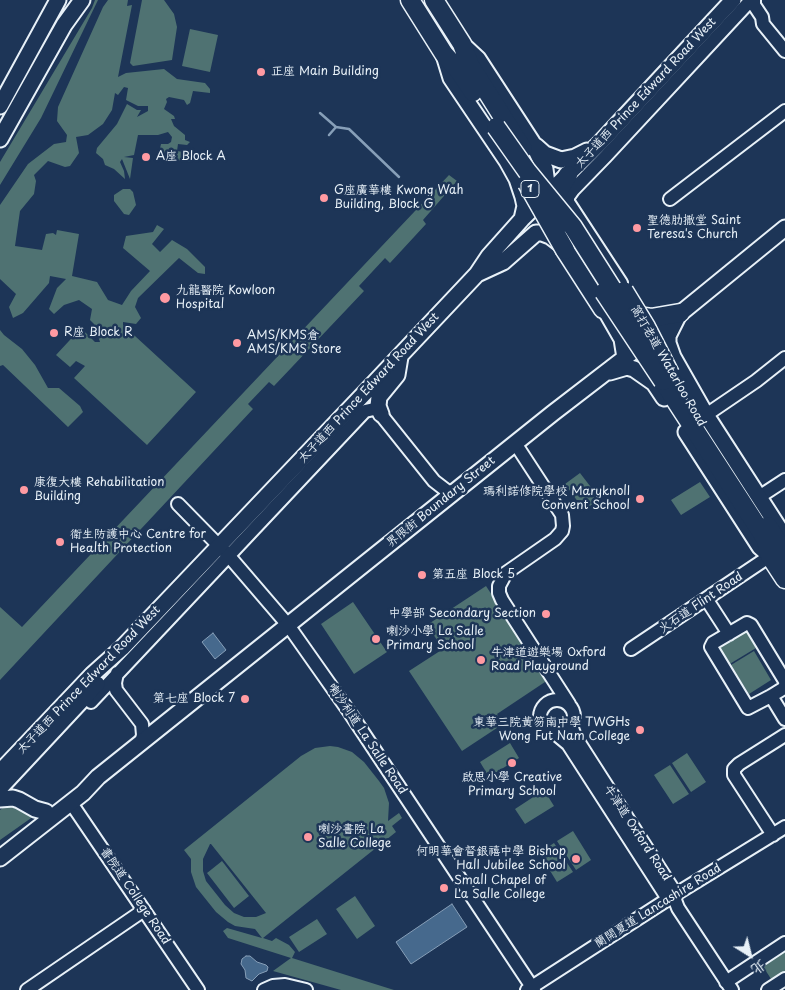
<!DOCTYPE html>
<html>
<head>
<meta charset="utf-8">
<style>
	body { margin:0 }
	#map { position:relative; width:785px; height:990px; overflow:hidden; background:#1d3557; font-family:"Playpen Sans","LXGW WenKai TC",sans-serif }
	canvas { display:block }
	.north { position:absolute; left:725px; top:930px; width:50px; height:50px; -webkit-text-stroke:4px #1d3557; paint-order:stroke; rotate:144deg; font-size:14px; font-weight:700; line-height:20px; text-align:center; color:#e8f1f8 }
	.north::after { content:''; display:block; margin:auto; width:18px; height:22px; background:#e8f1f8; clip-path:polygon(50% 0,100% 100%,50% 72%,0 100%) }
</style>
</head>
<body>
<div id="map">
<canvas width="785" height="990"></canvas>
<div class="north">北</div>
</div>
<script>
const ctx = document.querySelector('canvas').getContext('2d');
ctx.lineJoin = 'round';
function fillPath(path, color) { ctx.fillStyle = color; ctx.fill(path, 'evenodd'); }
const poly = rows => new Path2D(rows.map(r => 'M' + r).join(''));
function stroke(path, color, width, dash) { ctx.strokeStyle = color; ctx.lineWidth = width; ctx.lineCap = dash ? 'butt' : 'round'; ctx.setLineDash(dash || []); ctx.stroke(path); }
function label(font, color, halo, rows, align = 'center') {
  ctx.font = font + ' "Playpen Sans","LXGW WenKai TC",sans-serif'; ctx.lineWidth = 5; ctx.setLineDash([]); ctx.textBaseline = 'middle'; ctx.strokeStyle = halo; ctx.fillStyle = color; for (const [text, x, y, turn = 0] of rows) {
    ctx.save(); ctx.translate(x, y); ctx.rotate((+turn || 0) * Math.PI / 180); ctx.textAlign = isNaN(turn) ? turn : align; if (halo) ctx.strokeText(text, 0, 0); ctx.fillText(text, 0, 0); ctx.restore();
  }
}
fillPath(poly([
	[95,0,98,0,41,118,0,185,0,162,92,8],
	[108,0,128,0,127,6,132,5,118,77,126,73,164,69,177,79,205,83,210,89,210,93,193,91,190,103,187,105,184,100,169,97,166,99,167,102,164,109,174,116,175,119,171,119,174,126,185,135,185,140,190,142,187,145,178,144,177,151,189,153,191,162,158,157,161,144,168,144,171,142,172,137,168,132,158,135,138,135,134,155,124,157,133,158,130,179,122,159,120,162,124,171,125,179,114,169,105,165,103,159,96,153,97,148,117,124,127,104,137,110,141,110,137,117,148,111,148,106,138,106,126,100,128,88,124,87,118,95,115,93,112,110,103,124,88,135,76,137,79,153,70,166,65,167,48,161,34,175,36,181,34,194,20,211,15,246,42,250,46,234,53,233,56,235,57,230,79,234,72,276,97,282,108,300,122,305,131,291,150,271,123,248,126,236,153,232,157,225,164,229,152,244,160,252,172,240,187,249,205,267,205,274,198,273,179,258,138,298,135,307,141,318,136,324,123,322,123,325,196,392,147,445,74,378,85,366,76,361,70,367,56,355,81,328,95,342,100,342,94,324,90,320,92,309,79,300,64,305,54,314,49,309,57,288,66,279,50,276,49,283,23,313,13,318,9,307,16,294,0,279,0,205,28,164,54,144,66,142,67,135,57,121,58,107,103,7],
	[142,0,164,0,174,14,177,27,172,60,133,66,130,63],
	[190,29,218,35,210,72,182,66],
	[449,175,457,181,423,220,426,224,390,263,385,258,359,286,364,291,274,386,269,382,248,404,253,409,0,680,0,607,22,627],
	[123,189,130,189,133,192,136,205,129,215,124,214,114,201,114,195],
	[0,330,4,335,22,349,35,365,48,388,59,388,80,406,83,412,68,427,3,365,0,366],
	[580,473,600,499,584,510,565,484],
	[700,482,710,497,681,515,671,500],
	[486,586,548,680,497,714,503,724,462,751,409,671,443,649,427,625],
	[353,602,387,652,354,674,321,624],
	[746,631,756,648,728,665,718,648],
	[754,651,771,680,749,694,731,665],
	[510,743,519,758,489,777,480,762],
	[330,746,338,747,352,752,364,762,379,781,384,788,389,803,388,821,399,813,402,818,392,826,396,832,263,938,272,941,276,938,289,945,295,952,292,958,394,990,341,990,273,971,291,958,228,938,223,931,227,928,262,938,255,929,235,926,228,922,216,912,196,887,191,872,191,859,184,850,301,756,315,748],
	[210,844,211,844,266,913,256,917,244,917,234,913,225,905,206,881,203,871,203,859],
	[687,753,706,782,691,792,672,763],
	[670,765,689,794,673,804,654,775],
	[544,790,554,806,525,824,515,809],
	[5,806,14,806,34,816,0,840,0,810],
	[573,831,591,860,576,870,557,841],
	[554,843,573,872,557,882,539,853],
	[222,861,249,896,234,908,207,873],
	[355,896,375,926,357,939,336,909],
	[317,919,327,934,299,952,289,937],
	[785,950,785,974,773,982,762,965]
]), '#4f7272');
const water = poly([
	[213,633,226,650,215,659,202,642,213,633],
	[452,904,467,927,411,964,396,942,452,904],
	[246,956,250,956,257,962,266,965,268,967,267,971,259,974,252,981,246,978,245,970,241,964,242,959,246,956]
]);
fillPath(water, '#46698d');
stroke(water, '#879fb8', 1);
stroke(poly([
	[320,113,336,127,349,129,399,177],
	[329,135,336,127]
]), '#879fb8', 2.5);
const minor = poly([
	[754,0,754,5,762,17,763,24,785,51],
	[670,199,785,111],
	[621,283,568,202,568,197,573,190,606,156,751,0],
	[706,415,756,381,785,358],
	[515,443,562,515,563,526,562,531,555,539,506,573,499,586,499,593,502,600,569,704],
	[759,497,785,480],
	[178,504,228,555,288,625,350,713,534,990],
	[707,600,729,634],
	[631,649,770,556],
	[117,673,115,683,116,690,142,724,143,735,141,743],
	[785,681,751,625,747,623,713,643,711,647,748,708,771,696,784,688,785,685],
	[771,696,785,719],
	'540 717a17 17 0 1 1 34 0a17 17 0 1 1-34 0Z',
	[91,702,365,411,374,409,378,411,434,481,447,491,455,492],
	[571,726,576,738,676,894,675,900,678,908,732,990],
	[556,734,568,744,668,899],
	[71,803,198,990],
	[773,835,734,775,734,769,739,764,785,735],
	[726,982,785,943],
	[27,990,144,910],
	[264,990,273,986,285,985,306,990],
	[527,990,676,894,785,827],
	[768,990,785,979]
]);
const major = poly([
	[463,45,478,59,532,142,545,169,549,199],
	[444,55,451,78,507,161,517,179,523,197,525,206,522,219],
	[0,106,58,0],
	[0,139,64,25,82,0],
	[536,146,545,154,561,160,575,157,587,151],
	[477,274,503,262,536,233,542,233,550,236,563,246],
	[599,299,622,339,625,358],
	[677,318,668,336,668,343,673,357,706,415,784,536],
	[610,372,627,367,634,369,654,383,664,398],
	[381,414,378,406,379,397,397,375,400,357],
	[686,432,760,547,770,556],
	[0,772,93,674,122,648,378,379,477,274,489,256,522,219,600,143,733,0],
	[0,788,97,684],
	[0,799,13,798,19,800,35,809,46,812],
	[0,858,83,793,98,777,553,413,644,343,785,228]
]);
const highway = poly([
	[410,0,444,54,459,71,473,92],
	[434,0,462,44,470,65,523,149],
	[557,215,556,205,557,194,568,175],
	[565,250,603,309],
	[629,309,638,316,651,318,680,313],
	[663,381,765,538,770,556,785,579],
	[768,526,785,554]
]);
stroke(minor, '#e8f1f8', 16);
stroke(major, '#e8f1f8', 19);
stroke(highway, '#e8f1f8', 21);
stroke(minor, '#1d3557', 12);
stroke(major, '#1d3557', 15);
stroke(highway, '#1d3557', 18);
const highwayBridge = poly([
	[496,127,527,171,573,227,620,301],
	[527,183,565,250],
	[624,291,646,327,670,374],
	[604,292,663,381]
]);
stroke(highwayBridge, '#e8f1f8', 21, []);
stroke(highwayBridge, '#1d3557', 18);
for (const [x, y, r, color] of [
	[261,72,5,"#ff9aa2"],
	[146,157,5,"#ff9aa2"],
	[324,198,5,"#ff9aa2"],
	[637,228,5,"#ff9aa2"],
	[165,298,6,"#ff9aa2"],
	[54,333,5,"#ff9aa2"],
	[237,343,5,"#ff9aa2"],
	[24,490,5,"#ff9aa2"],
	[640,499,5,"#ff9aa2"],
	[60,542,5,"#ff9aa2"],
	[422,575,5,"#ff9aa2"],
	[546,614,5,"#ff9aa2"],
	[376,639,5,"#ff9aa2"],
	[481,660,5,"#ff9aa2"],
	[245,699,5,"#ff9aa2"],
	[640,730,5,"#ff9aa2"],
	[512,763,5,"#ff9aa2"],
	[308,837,5,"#ff9aa2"],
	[576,859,5,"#ff9aa2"],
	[444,888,5,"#ff9aa2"]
]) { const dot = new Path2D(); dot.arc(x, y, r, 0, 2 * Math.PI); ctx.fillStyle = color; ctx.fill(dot); stroke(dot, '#1d3557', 2); }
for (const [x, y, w] of [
	[530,189,18]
]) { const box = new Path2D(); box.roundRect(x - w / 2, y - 8.5, w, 17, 4); ctx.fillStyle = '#1d3557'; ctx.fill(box); stroke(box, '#e8f1f8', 1); }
label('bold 11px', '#e8f1f8', null, [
	["1",530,189]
]);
label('12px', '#e8f1f8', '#1d3557', [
	["正座 Main Building",271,72],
	["A座 Block A",156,157],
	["G座廣華樓 Kwong Wah",334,191],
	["Building, Block G",334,205],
	["聖德肋撒堂 Saint",647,221],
	["Teresa's Church",647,235],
	["九龍醫院 Kowloon",176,291],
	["Hospital",176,305],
	["R座 Block R",64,333],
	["AMS/KMS倉",247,336],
	["AMS/KMS Store",247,350],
	["康復大樓 Rehabilitation",34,483],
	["Building",34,497],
	["瑪利諾修院學校 Maryknoll",630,492,"right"],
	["Convent School",630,506,"right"],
	["衛生防護中心 Centre for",70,535],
	["Health Protection",70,549],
	["第五座 Block 5",432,575],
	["中學部 Secondary Section",536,614,"right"],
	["喇沙小學 La Salle",386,632],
	["Primary School",386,646],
	["牛津道遊樂場 Oxford",491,653],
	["Road Playground",491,667],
	["第七座 Block 7",235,699,"right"],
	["東華三院黃笏南中學 TWGHs",630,723,"right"],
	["Wong Fut Nam College",630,737,"right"],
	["啟思小學 Creative",512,778,"center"],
	["Primary School",512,792,"center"],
	["喇沙書院 La",318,830],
	["Salle College",318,844],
	["何明華會督銀禧中學 Bishop",566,852,"right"],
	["Hall Jubilee School",566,866,"right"],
	["Small Chapel of",454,881],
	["La Salle College",454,895]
], 'left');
label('12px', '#e8f1f8', '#1d3557', [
	["太子道西 Prince Edward Road West",646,93,-47],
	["窩打老道 Waterloo Road",668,366,60],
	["太子道西 Prince Edward Road West",369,388,-47],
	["界限街 Boundary Street",441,502,-39],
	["火石道 Flint Road",701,603,-34],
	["太子道西 Prince Edward Road West",89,680,-46],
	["喇沙利道 La Salle Road",367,739,56],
	["牛津道 Oxford Road",637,833,57],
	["書院道 College Road",135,896,56],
	["蘭開夏道 Lancashire Road",658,906,-32]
]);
</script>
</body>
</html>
